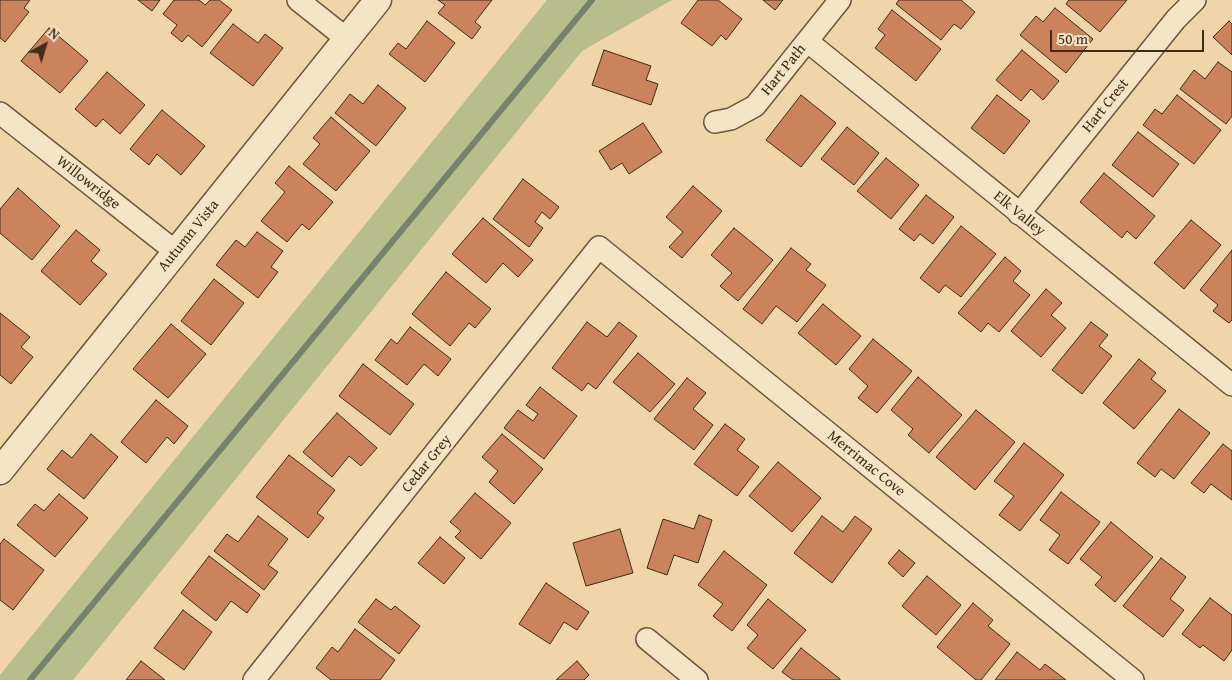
<!DOCTYPE html>
<html>
<head>
<meta charset="utf-8">
<style>
	body { margin:0 }
	#map { position:relative; width:1232px; height:680px; overflow:hidden; background:#efd5a8; font-family:"Gentium Book Plus",serif }
	canvas { display:block }
	.north { position:absolute; left:20px; top:20px; width:50px; height:50px; -webkit-text-stroke:4px #f5e4c6; paint-order:stroke; rotate:39deg; font-size:14px; font-weight:700; line-height:20px; text-align:center; color:#412c18 }
	.north::after { content:''; display:block; margin:auto; width:18px; height:22px; background:#412c18; clip-path:polygon(50% 0,100% 100%,50% 72%,0 100%) }
	.scale { position:absolute; left:1050px; top:30px; width:154px; height:22px; box-sizing:border-box; border:2px solid #412c18; border-top:0; padding-left:6px; font-size:15px; line-height:18px; white-space:nowrap; color:#412c18; -webkit-text-stroke:4px #f5e4c6; paint-order:stroke }
</style>
</head>
<body>
<div id="map">
<canvas width="1232" height="680"></canvas>
<div class="north">N</div>
<div class="scale">50 m</div>
</div>
<script>
const ctx = document.querySelector('canvas').getContext('2d');
ctx.lineJoin = 'round';
function fillPath(path, color) { ctx.fillStyle = color; ctx.fill(path, 'evenodd'); }
const poly = rows => new Path2D(rows.map(r => 'M' + r).join(''));
function stroke(path, color, width, dash) { ctx.strokeStyle = color; ctx.lineWidth = width; ctx.lineCap = dash ? 'butt' : 'round'; ctx.setLineDash(dash || []); ctx.stroke(path); }
function label(font, color, halo, rows, align = 'center') {
  ctx.font = font + ' "Gentium Book Plus",serif'; ctx.lineWidth = 5; ctx.setLineDash([]); ctx.textBaseline = 'middle'; ctx.strokeStyle = halo; ctx.fillStyle = color; for (const [text, x, y, turn = 0] of rows) {
    ctx.save(); ctx.translate(x, y); ctx.rotate((+turn || 0) * Math.PI / 180); ctx.textAlign = isNaN(turn) ? turn : align; if (halo) ctx.strokeText(text, 0, 0); ctx.fillText(text, 0, 0); ctx.restore();
  }
}
fillPath(poly([
	[547,0,672,0,582,51,73,680,0,680,0,675]
]), '#b7be89');
stroke(poly([
	[30,680,592,0]
]), '#76816e', 6);
const building = poly([
	[0,0,30,0,24,8,29,12,5,42,0,38,0,0],
	[138,0,160,0,152,11,138,0],
	[174,0,199,0,205,5,210,0,219,0,232,10,202,47,188,35,182,42,171,33,177,25,163,14,174,0],
	[438,0,492,0,475,22,481,27,472,39,438,13,445,5,438,0],
	[698,0,718,0,742,19,726,40,721,35,712,46,681,23,698,0],
	[763,0,783,0,775,10,763,0],
	[899,0,961,0,975,12,961,29,954,24,941,40,896,4,899,0],
	[1069,0,1127,0,1100,32,1066,4,1069,0],
	[1055,8,1093,39,1066,73,1020,35,1036,16,1043,22,1055,8],
	[892,10,941,49,916,81,875,48,885,35,878,29,892,10],
	[427,21,455,43,425,82,389,54,398,43,406,49,427,21],
	[1229,21,1232,24,1232,55,1213,37,1229,21],
	[233,24,258,43,265,34,283,48,253,86,210,53,233,24],
	[49,28,88,61,60,93,21,61,49,28],
	[604,50,651,66,646,80,658,84,651,105,592,85,604,50],
	[1022,50,1059,81,1043,100,1031,89,1021,101,996,80,1022,50],
	[1218,62,1232,72,1232,116,1226,124,1180,89,1194,70,1205,79,1218,62],
	[107,72,145,105,120,134,103,119,96,127,75,109,107,72],
	[378,85,406,108,376,146,335,113,350,94,363,104,378,85],
	[801,95,836,123,801,167,766,140,801,95],
	[997,95,1030,121,1004,154,971,128,997,95],
	[1177,95,1221,130,1194,164,1143,125,1155,109,1162,114,1177,95],
	[162,110,205,146,181,175,157,154,149,165,130,149,162,110],
	[331,117,370,151,336,191,303,164,320,144,313,138,331,117],
	[643,123,662,152,629,174,622,163,611,170,599,151,643,123],
	[847,127,879,153,854,185,821,159,847,127],
	[1138,132,1179,164,1153,197,1112,165,1138,132],
	[886,158,919,185,891,219,857,191,886,158],
	[289,166,333,202,309,230,302,224,287,242,261,221,285,192,275,183,289,166],
	[1104,173,1155,216,1136,239,1127,231,1122,238,1080,202,1104,173],
	[523,179,559,207,550,219,542,212,535,222,543,228,529,247,493,219,523,179],
	[693,186,722,211,682,258,669,247,683,232,666,217,693,186],
	[18,188,60,226,32,260,0,233,0,209,18,188],
	[926,195,954,217,933,244,920,234,914,241,899,229,926,195],
	[483,218,533,260,518,277,503,263,486,283,452,254,483,218],
	[1191,220,1221,245,1184,289,1154,263,1191,220],
	[961,226,996,254,961,297,945,285,939,293,920,278,961,226],
	[734,228,773,260,738,301,720,286,732,273,711,255,734,228],
	[76,230,100,250,91,261,107,274,80,305,41,271,76,230],
	[257,232,283,251,271,267,278,272,258,298,216,265,236,240,245,247,257,232],
	[791,248,811,264,806,270,826,285,797,322,776,306,762,324,743,309,791,248],
	[1232,250,1232,320,1229,323,1213,311,1218,305,1200,290,1232,250],
	[1005,257,1021,271,1013,281,1030,295,999,332,988,323,981,332,958,313,1005,257],
	[446,272,491,309,475,328,469,323,450,346,412,314,446,272],
	[214,279,244,303,211,345,181,321,214,279],
	[1046,289,1062,303,1051,315,1066,328,1041,357,1011,331,1046,289],
	[823,304,861,336,836,365,798,333,823,304],
	[0,313,30,337,21,347,33,357,11,384,0,375,0,313],
	[587,322,607,337,619,322,637,336,596,389,588,383,582,391,552,368,587,322],
	[1091,322,1108,335,1099,346,1112,356,1082,394,1052,370,1091,322],
	[171,324,206,354,168,398,133,369,171,324],
	[410,327,451,359,438,376,424,364,407,385,375,360,391,339,397,344,410,327],
	[873,339,912,371,877,413,858,398,868,386,849,369,873,339],
	[638,353,675,384,650,412,613,382,638,353],
	[1139,359,1156,373,1151,379,1166,391,1134,429,1103,403,1139,359],
	[363,364,414,404,390,435,339,396,363,364],
	[918,377,962,415,929,453,908,435,913,429,891,410,918,377],
	[687,378,706,393,693,409,713,425,694,450,654,419,687,378],
	[540,387,577,416,544,459,504,428,518,410,533,421,538,414,526,405,540,387],
	[156,400,188,426,174,444,167,437,146,463,121,442,156,400],
	[1179,409,1210,433,1174,479,1161,469,1155,477,1137,463,1179,409],
	[976,410,1015,442,975,490,936,457,976,410],
	[337,413,377,448,361,466,349,456,332,477,303,452,337,413],
	[725,424,745,439,737,450,759,467,737,496,694,464,725,424],
	[91,434,118,457,84,499,47,469,62,450,72,458,91,434],
	[502,434,543,469,514,504,489,482,498,471,482,457,502,434],
	[1024,443,1064,475,1020,531,999,515,1014,496,994,481,1024,443],
	[1223,444,1232,451,1232,500,1211,484,1204,493,1191,483,1223,444],
	[289,455,335,490,317,513,324,518,308,538,256,497,289,455],
	[778,462,821,498,792,532,749,496,778,462],
	[1061,492,1100,522,1068,564,1049,550,1060,535,1040,520,1061,492],
	[475,493,511,523,481,559,455,537,461,531,450,522,475,493],
	[59,494,88,518,55,557,17,525,35,504,44,511,59,494],
	[699,515,712,520,698,563,674,555,667,575,647,568,663,519,694,529,699,515],
	[258,516,288,539,268,565,278,572,264,590,214,551,227,534,238,542,258,516],
	[822,516,843,532,855,516,872,529,832,583,794,553,822,516],
	[1111,522,1153,557,1115,602,1095,585,1102,577,1080,559,1111,522],
	[620,529,633,573,586,586,573,543,620,529],
	[440,537,465,558,444,584,418,563,440,537],
	[4,539,44,570,13,610,0,600,0,544,4,539],
	[899,550,915,563,903,577,888,563,899,550],
	[724,551,767,585,732,631,713,616,723,604,698,585,724,551],
	[209,556,260,595,247,613,231,601,216,621,181,593,209,556],
	[1161,558,1186,577,1170,599,1184,610,1163,637,1123,606,1161,558],
	[927,576,961,605,936,635,902,606,927,576],
	[546,583,589,612,577,630,564,622,550,644,519,624,546,583],
	[1210,598,1232,615,1232,650,1224,661,1203,645,1200,648,1182,634,1210,598],
	[376,599,391,610,395,606,420,626,399,654,358,622,376,599],
	[768,599,806,630,773,669,747,648,758,635,747,625,768,599],
	[973,603,993,620,988,626,1010,644,981,680,976,680,937,647,973,603],
	[183,610,212,632,184,670,154,648,183,610],
	[355,629,395,660,380,680,331,680,316,668,332,647,338,652,355,629],
	[801,648,840,679,840,680,793,680,782,672,801,648],
	[1017,652,1040,670,1045,664,1066,680,995,680,1017,652],
	[141,661,165,680,126,680,141,661],
	[577,661,589,675,584,680,556,680,577,661]
]);
fillPath(building, '#cb835c');
stroke(building, '#412c18', 1);
const minor = poly([
	[298,0,347,39],
	[807,41,1232,385],
	[0,113,176,252],
	[715,122,731,119,755,106,840,0],
	[1019,214,1176,19,1195,0],
	[647,639,697,680],
	[254,680,599,247,1133,680]
]);
const tertiary = poly([
	[0,471,378,0]
]);
stroke(minor, '#6c563c', 24);
stroke(tertiary, '#6c563c', 29);
stroke(minor, '#f5e4c6', 21);
stroke(tertiary, '#f5e4c6', 26);
label('15px', '#412c18', '#f5e4c6', [
	["Hart Path",784,70,-51],
	["Hart Crest",1106,106,-51],
	["Willowridge",88,183,38],
	["Elk Valley",1019,214,39],
	["Autumn Vista",189,236,-51],
	["Cedar Grey",427,464,-51],
	["Merrimac Cove",866,464,39]
]);
</script>
</body>
</html>
